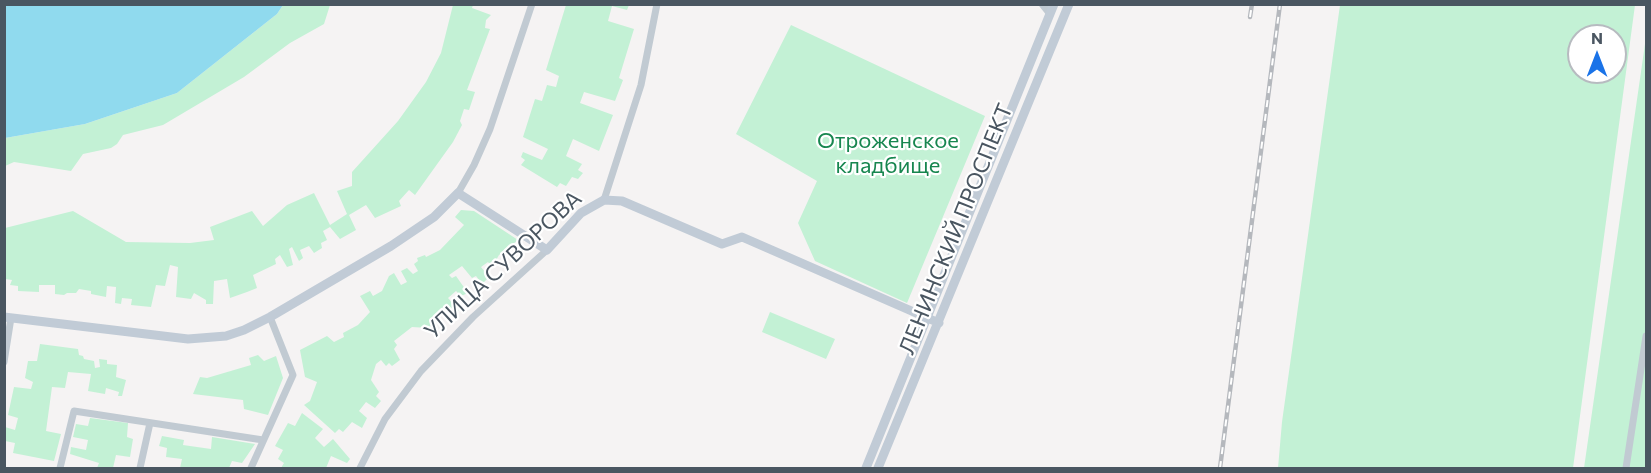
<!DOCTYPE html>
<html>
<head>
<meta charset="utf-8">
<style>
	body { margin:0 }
	#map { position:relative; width:1651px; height:473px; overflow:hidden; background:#f5f3f3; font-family:Commissioner,sans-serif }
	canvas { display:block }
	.frame { position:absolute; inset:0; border:6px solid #4a5661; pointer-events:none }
	.north { position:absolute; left:1567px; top:24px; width:60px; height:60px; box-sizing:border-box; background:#fff; border:2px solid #b7bbc0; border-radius:50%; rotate:0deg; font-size:16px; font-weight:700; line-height:24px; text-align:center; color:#4a5661 }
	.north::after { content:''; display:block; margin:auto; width:21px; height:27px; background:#1a73e8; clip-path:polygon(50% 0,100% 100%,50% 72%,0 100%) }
</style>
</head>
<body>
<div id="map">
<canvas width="1651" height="473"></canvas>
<div class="frame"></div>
<div class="north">N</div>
</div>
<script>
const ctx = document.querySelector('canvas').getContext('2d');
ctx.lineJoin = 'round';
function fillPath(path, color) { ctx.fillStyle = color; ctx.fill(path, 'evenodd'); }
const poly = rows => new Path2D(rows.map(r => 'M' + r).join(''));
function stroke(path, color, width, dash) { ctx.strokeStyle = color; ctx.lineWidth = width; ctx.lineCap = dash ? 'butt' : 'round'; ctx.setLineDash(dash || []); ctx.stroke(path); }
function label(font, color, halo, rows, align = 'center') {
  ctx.font = font + ' Commissioner,sans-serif'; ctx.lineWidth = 4.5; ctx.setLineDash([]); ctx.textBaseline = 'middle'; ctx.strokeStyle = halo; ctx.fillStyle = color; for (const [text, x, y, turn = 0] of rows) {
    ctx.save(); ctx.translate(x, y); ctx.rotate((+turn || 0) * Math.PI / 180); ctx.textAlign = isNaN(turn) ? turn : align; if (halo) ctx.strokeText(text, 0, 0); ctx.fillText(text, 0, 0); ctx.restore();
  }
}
fillPath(poly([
	[283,5,330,5,324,24,290,43,244,77,163,125,123,135,117,144,111,148,83,154,71,171,14,162,5,166,5,138,85,124,177,93,277,14],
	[453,5,473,5,472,8,491,15,486,20,485,28,490,29,467,90,475,92,469,110,464,109,460,121,462,125,453,142,415,195,409,190,399,201,401,206,375,218,366,205,349,215,356,230,340,239,330,227,323,231,327,240,321,243,322,248,314,253,309,246,300,250,303,258,299,261,292,247,289,249,293,265,287,267,280,255,275,259,276,264,253,275,257,288,247,292,230,298,227,279,214,281,213,304,206,304,206,300,194,293,191,299,176,297,178,267,170,265,165,286,156,285,151,307,131,305,132,299,122,298,121,304,115,303,116,287,107,286,106,297,91,294,91,291,79,289,76,293,67,293,64,295,55,294,55,285,39,285,39,292,18,291,18,286,10,285,12,280,5,279,5,228,73,211,126,242,190,243,214,240,210,227,252,211,263,226,287,205,314,193,330,225,347,214,337,191,352,186,352,172,398,121,426,82,441,53],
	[566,5,629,5,627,10,612,6,608,21,634,29,619,78,623,80,615,101,584,92,580,103,613,115,599,151,573,139,566,156,582,164,578,170,583,173,578,179,572,177,566,186,560,183,557,187,521,165,525,160,521,157,523,152,542,160,548,149,523,137,535,99,542,101,547,85,556,87,559,76,546,70],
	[1340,5,1635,5,1573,468,1278,468,1282,422],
	[1579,36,1615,36,1615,72,1579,72],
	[791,25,985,116,907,303,815,261,798,223,817,181,736,134],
	[1646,37,1646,468,1584,468],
	[461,210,474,211,518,240,499,255,492,267,488,262,481,267,489,277,482,284,476,276,472,278,462,266,449,275,452,278,456,276,468,293,461,296,456,291,448,298,459,310,450,319,442,309,432,320,434,324,428,328,412,327,394,341,397,345,394,349,400,360,392,366,389,363,386,366,381,360,376,364,371,380,379,392,376,396,381,401,375,408,366,402,359,411,367,418,362,428,352,422,343,432,339,429,335,433,304,405,310,401,317,382,305,377,300,350,327,336,334,342,344,337,343,333,358,325,370,312,360,296,370,291,373,296,382,291,389,276,394,273,401,285,407,282,401,271,407,268,413,274,418,271,414,264,418,261,417,258,425,255,426,257,440,250,464,225,455,217],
	[770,312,835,339,826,359,762,332],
	[40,344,78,349,79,355,83,356,84,359,94,361,95,368,100,367,99,359,107,360,107,364,117,365,116,377,126,380,122,396,118,396,119,392,106,388,105,394,88,391,91,374,68,372,65,388,52,387,46,431,61,434,54,461,13,453,15,443,5,441,5,427,15,430,18,418,8,415,14,387,31,389,33,382,25,378,28,361,37,361],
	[258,355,264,361,276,356,283,378,268,415,244,409,243,400,193,394,200,377,207,378,251,365,249,358],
	[302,413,323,429,315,438,324,447,333,439,350,459,347,463,331,456,326,468,281,468,284,463,278,459,283,450,275,446,288,423,295,426],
	[90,418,128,423,127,437,133,439,130,457,116,455,113,468,97,468,99,463,70,454,71,447,86,450,88,440,73,437,76,424,88,426],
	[162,436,184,440,183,445,211,449,212,437,255,444,242,463,232,461,229,468,180,468,182,459,166,457,167,448,159,446]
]), '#c3f1d5');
fillPath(poly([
	[5,4,283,4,283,5,277,14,177,93,85,124,5,138]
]), '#90daee');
stroke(poly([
	[1042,4,1050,14],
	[458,193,474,165,490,129,532,4],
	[604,200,641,85,657,4],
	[4,362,11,318],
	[60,468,74,411,263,440],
	[140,468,150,423],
	[251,468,293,375,270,317],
	[360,468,385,419,421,371,473,317,547,250],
	[1626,468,1646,336]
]), '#c1cad2', 7);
stroke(poly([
	[4,317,188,339,226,336,244,330,270,317,391,246,434,217,458,193,547,250,581,213,604,200,622,201,722,244,742,237,939,323],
	[866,468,1054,4],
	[878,468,1069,4]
]), '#c1cbd6', 9);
const rail = poly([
	[1250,17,1252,4],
	[1220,468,1280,4]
]);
stroke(rail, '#b5b8bd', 4.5);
stroke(rail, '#fff', 2, [7]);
label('22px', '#17864f', '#fff', [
	["Отроженское",888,141],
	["кладбище",888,166]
]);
label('22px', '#4a5661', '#fff', [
	["ЛЕНИНСКИЙ ПРОСПЕКТ",956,229,-68],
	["УЛИЦА СУВОРОВА",503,265,-43]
]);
</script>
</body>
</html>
